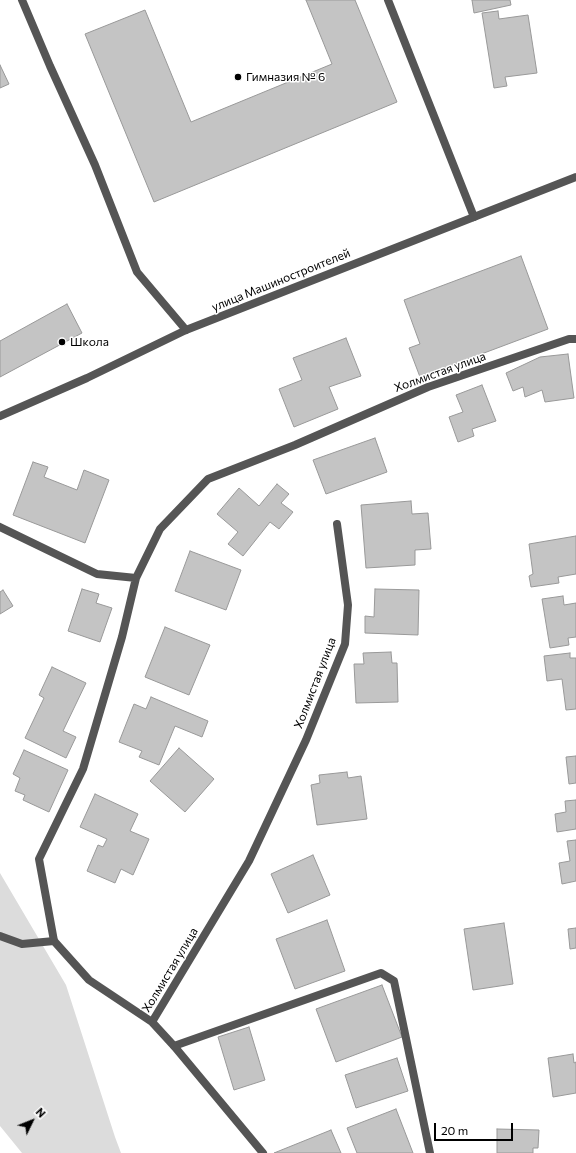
<!DOCTYPE html>
<html>
<head>
<meta charset="utf-8">
<style>
	body { margin:0 }
	#map { position:relative; width:576px; height:1153px; overflow:hidden; background:#fff; font-family:Commissioner,sans-serif }
	canvas { display:block }
	.north { position:absolute; left:12px; top:1101px; width:40px; height:40px; -webkit-text-stroke:3px #fff; paint-order:stroke; rotate:47deg; font-size:11px; font-weight:700; line-height:16px; text-align:center; color:#000 }
	.north::after { content:''; display:block; margin:auto; width:14px; height:18px; background:#000; clip-path:polygon(50% 0,100% 100%,50% 72%,0 100%) }
	.scale { position:absolute; left:434px; top:1123px; width:79px; height:18px; box-sizing:border-box; border:2px solid #000; border-top:0; padding-left:5px; font-size:12px; line-height:14px; white-space:nowrap; color:#000; -webkit-text-stroke:3px #fff; paint-order:stroke }
</style>
</head>
<body>
<div id="map">
<canvas width="576" height="1153"></canvas>
<div class="north">N</div>
<div class="scale">20 m</div>
</div>
<script>
const ctx = document.querySelector('canvas').getContext('2d');
ctx.lineJoin = 'round';
function fillPath(path, color) { ctx.fillStyle = color; ctx.fill(path, 'evenodd'); }
const poly = rows => new Path2D(rows.map(r => 'M' + r).join(''));
function stroke(path, color, width, dash) { ctx.strokeStyle = color; ctx.lineWidth = width; ctx.lineCap = dash ? 'butt' : 'round'; ctx.setLineDash(dash || []); ctx.stroke(path); }
function label(font, color, halo, rows, align = 'center') {
  ctx.font = font + ' Commissioner,sans-serif'; ctx.lineWidth = 3; ctx.setLineDash([]); ctx.textBaseline = 'middle'; ctx.strokeStyle = halo; ctx.fillStyle = color; for (const [text, x, y, turn = 0] of rows) {
    ctx.save(); ctx.translate(x, y); ctx.rotate((+turn || 0) * Math.PI / 180); ctx.textAlign = isNaN(turn) ? turn : align; if (halo) ctx.strokeText(text, 0, 0); ctx.fillText(text, 0, 0); ctx.restore();
  }
}
fillPath(poly([
	[0,873,66,985,115,1137,121,1153,22,1153,0,1126]
]), '#dcdcdc');
const building = poly([
	[306,0,355,0,397,102,154,202,85,34,145,10,191,122,332,64,306,0],
	[472,0,510,0,511,5,474,13,472,0],
	[498,11,499,19,528,15,537,73,505,77,507,86,494,88,482,13,498,11],
	[0,65,9,84,0,88,0,65],
	[521,256,548,329,420,377,409,348,420,344,404,300,521,256],
	[67,304,82,333,0,377,0,341,67,304],
	[346,338,361,376,329,387,338,409,294,427,279,389,302,380,293,358,346,338],
	[568,354,574,398,545,402,542,390,525,397,523,387,513,391,506,373,540,357,568,354],
	[482,385,496,421,472,429,474,436,458,442,449,417,463,412,456,395,482,385],
	[375,438,387,472,326,494,313,460,375,438],
	[33,462,48,467,44,477,77,490,84,470,109,480,85,543,13,515,33,462],
	[277,484,289,494,281,503,293,512,279,529,270,522,243,556,228,544,238,532,217,514,239,488,259,506,277,484],
	[411,501,412,514,428,513,431,549,415,550,415,565,366,568,361,505,411,501],
	[576,536,576,574,558,577,559,583,531,587,529,576,533,574,529,544,576,536],
	[190,551,241,570,226,610,175,591,190,551],
	[82,589,99,594,96,603,112,608,100,642,68,631,82,589],
	[375,589,419,590,418,635,365,633,365,616,374,617,375,589],
	[3,590,13,606,0,614,0,592,3,590],
	[563,596,564,605,576,603,576,637,568,638,569,645,550,648,542,599,563,596],
	[165,627,210,645,189,695,145,677,165,627],
	[391,652,392,663,397,663,398,702,356,703,354,664,364,664,363,653,391,652],
	[570,653,570,658,576,658,576,709,566,710,562,679,547,681,544,656,570,653],
	[52,667,86,683,63,731,76,737,66,758,25,738,44,698,39,695,52,667],
	[151,697,208,721,202,737,175,726,159,765,139,757,142,751,119,742,134,704,146,709,151,697],
	[179,748,214,779,185,812,150,781,179,748],
	[24,750,68,770,49,812,23,800,25,795,15,791,20,778,13,774,24,750],
	[576,756,576,783,569,784,566,757,576,756],
	[347,772,348,778,361,776,367,819,317,825,311,785,320,783,319,775,347,772],
	[95,794,138,814,130,831,149,839,133,875,121,869,115,883,87,871,98,845,103,847,107,839,80,827,95,794],
	[576,800,576,829,557,832,555,814,566,812,565,801,576,800],
	[576,840,576,881,562,884,559,863,570,861,567,841,576,840],
	[313,855,330,895,288,913,271,874,313,855],
	[327,920,345,971,295,989,276,939,327,920],
	[504,923,513,984,473,990,464,929,504,923],
	[576,928,576,948,570,949,568,929,576,928],
	[382,985,402,1037,336,1062,316,1009,382,985],
	[249,1027,265,1080,234,1090,218,1037,249,1027],
	[573,1054,574,1063,576,1062,576,1093,553,1097,548,1058,573,1054],
	[397,1058,408,1091,356,1108,345,1075,397,1058],
	[396,1109,413,1153,357,1153,347,1128,396,1109],
	[497,1129,539,1130,538,1148,533,1148,533,1153,497,1153,497,1129],
	[331,1130,341,1153,274,1153,331,1130]
]);
fillPath(building, '#c4c4c4');
stroke(building, '#999', 1);
stroke(poly([
	[22,0,50,66,95,165,137,272,186,330],
	[388,0,474,217],
	[0,936,22,944,54,941],
	[174,1046,381,973,394,981,430,1153]
]), '#555', 8);
stroke(poly([
	[0,527,97,574,136,578],
	[152,1022,249,861,306,740,345,644,348,605,337,524],
	[263,1153,174,1046,152,1022,89,980,54,941,39,859,83,769,122,637,136,578,160,529,208,479,295,445,428,387,569,339,576,339]
]), '#555', 8);
stroke(poly([
	[0,416,87,378,186,330,576,177]
]), '#555', 8);
for (const [x, y, r, color] of [
	[238,77,4,"#000"],
	[62,342,4,"#000"]
]) { const dot = new Path2D(); dot.arc(x, y, r, 0, 2 * Math.PI); ctx.fillStyle = color; ctx.fill(dot); stroke(dot, '#fff', 1.5); }
label('12px', '#000', '#fff', [
	["Гимназия № 6",246,77],
	["Школа",70,342]
], 'left');
label('12px', '#000', '#fff', [
	["улица Машиностроителей",281,280,-22],
	["Холмистая улица",440,372,-20],
	["Холмистая улица",315,683,-69],
	["Холмистая улица",170,970,-59]
]);
</script>
</body>
</html>
